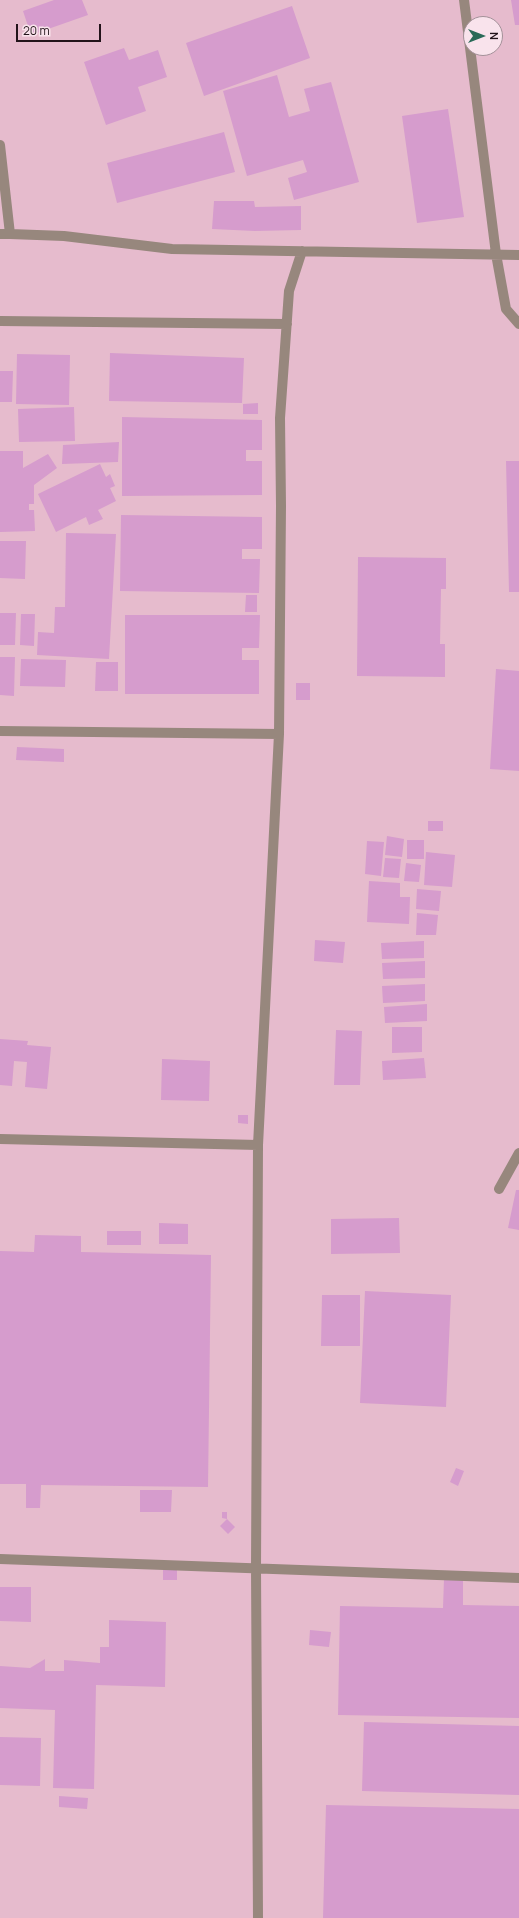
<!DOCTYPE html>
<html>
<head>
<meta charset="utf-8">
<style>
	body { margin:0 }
	#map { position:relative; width:519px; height:1918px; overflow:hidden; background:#e6bbcd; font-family:Manrope,sans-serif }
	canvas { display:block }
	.north { position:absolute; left:463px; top:16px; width:40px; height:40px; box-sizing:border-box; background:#f9e3ec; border:1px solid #a39098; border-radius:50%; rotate:90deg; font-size:11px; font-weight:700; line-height:16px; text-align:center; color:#22131a }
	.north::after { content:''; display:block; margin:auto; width:14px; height:18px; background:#2a6a58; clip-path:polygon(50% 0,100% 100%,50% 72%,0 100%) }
	.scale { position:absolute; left:16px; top:24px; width:85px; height:18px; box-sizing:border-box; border:2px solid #22131a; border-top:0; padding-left:5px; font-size:12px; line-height:14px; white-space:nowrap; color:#22131a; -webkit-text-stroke:3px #f9e3ec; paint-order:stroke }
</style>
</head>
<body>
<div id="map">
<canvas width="519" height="1918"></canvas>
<div class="north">N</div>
<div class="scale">20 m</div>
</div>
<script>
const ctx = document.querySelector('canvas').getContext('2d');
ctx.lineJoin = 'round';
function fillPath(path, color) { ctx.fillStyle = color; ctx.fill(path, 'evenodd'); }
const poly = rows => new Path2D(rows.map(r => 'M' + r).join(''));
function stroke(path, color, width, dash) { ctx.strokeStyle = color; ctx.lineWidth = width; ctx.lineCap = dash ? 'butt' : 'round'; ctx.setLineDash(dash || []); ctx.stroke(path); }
fillPath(poly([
	[54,0,82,0,88,15,31,35,23,11],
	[511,0,519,0,519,25,515,25],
	[292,6,310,58,204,96,186,43],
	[124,48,129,60,158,50,167,77,138,87,146,111,106,125,84,62],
	[277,75,289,117,310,111,304,89,331,82,359,182,294,200,288,178,307,172,303,160,247,176,223,91],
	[448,109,464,217,417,223,402,116],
	[224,132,235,172,117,203,107,163],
	[214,201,254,201,255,207,301,206,301,230,255,231,212,229],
	[110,353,244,358,242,403,109,401],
	[17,354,70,355,69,405,16,404],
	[0,371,13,371,12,402,0,402],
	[258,403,258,414,243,414,243,404],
	[74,407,75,441,19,442,18,409],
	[122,417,262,420,262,450,246,450,246,461,262,461,262,495,122,496],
	[119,442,118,462,62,464,63,445],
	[0,451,23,451,23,468,48,454,57,468,34,485,34,504,29,504,29,510,34,510,35,531,0,532],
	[506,461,519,461,519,592,509,592],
	[100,464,106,477,110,474,115,486,110,488,116,501,98,510,103,519,89,525,86,517,56,532,38,494],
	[121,515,262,517,262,549,242,549,242,559,260,559,259,593,120,591],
	[66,533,116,534,109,659,37,655,38,632,54,633,55,607,65,607],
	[0,541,26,541,25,579,0,578],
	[358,557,446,558,446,589,441,589,440,644,445,644,445,677,357,676],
	[246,595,257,595,257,612,245,612],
	[0,613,16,613,15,645,0,645],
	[21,614,35,614,34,646,20,645],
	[125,615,260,615,259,648,242,648,242,660,259,660,259,694,125,694],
	[0,657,15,657,14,696,0,695],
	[21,659,66,660,65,687,20,686],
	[96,662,118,662,118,691,95,691],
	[496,669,519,671,519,771,490,769],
	[296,683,310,683,310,700,296,700],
	[17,747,64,749,64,762,16,760],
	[428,821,443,821,443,831,428,831],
	[387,836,404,839,402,857,385,855],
	[407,840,424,840,424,859,407,859],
	[367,841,384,842,381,876,365,874],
	[426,852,455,855,452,887,424,885],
	[385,858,401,859,399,878,383,877],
	[406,863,421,865,419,882,404,881],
	[369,881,400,883,400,897,410,897,409,924,367,922],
	[417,889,441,891,439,911,416,909],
	[417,913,438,915,436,935,416,935],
	[315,940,345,942,343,963,314,961],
	[424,941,424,958,382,959,381,943],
	[425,961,425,978,383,979,382,963],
	[425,984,425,1001,383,1003,382,986],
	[427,1004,427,1021,385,1023,384,1007],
	[392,1027,422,1027,422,1052,392,1053],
	[336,1030,362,1031,360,1085,334,1085],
	[0,1039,28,1041,27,1045,51,1047,47,1089,25,1087,27,1062,14,1061,12,1086,0,1085],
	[424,1058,426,1078,383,1080,382,1061],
	[162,1059,210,1061,209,1101,161,1100],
	[238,1115,248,1115,248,1124,238,1123],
	[516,1190,519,1190,519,1230,508,1228],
	[399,1218,400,1253,331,1254,331,1219],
	[159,1223,188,1224,188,1244,159,1244],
	[107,1231,141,1231,141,1245,107,1245],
	[35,1235,81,1236,81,1252,211,1255,208,1487,41,1485,40,1508,26,1508,26,1484,0,1484,0,1251,34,1252],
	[365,1291,451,1295,446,1407,360,1403],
	[322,1295,360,1295,360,1346,321,1346],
	[456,1468,464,1471,458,1486,450,1482],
	[140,1490,172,1490,171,1512,140,1512],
	[222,1512,227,1512,227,1519,222,1518],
	[227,1519,235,1527,228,1534,220,1526],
	[163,1568,177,1568,177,1580,163,1580],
	[444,1579,463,1579,463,1605,519,1606,519,1718,338,1715,340,1606,443,1608],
	[0,1587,31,1587,31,1622,0,1621],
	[109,1620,166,1622,165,1687,96,1685,94,1789,53,1788,55,1710,0,1708,0,1666,30,1668,45,1659,45,1671,64,1671,64,1660,100,1663,100,1647,109,1647],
	[310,1630,331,1632,329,1647,309,1645],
	[364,1722,519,1726,519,1795,362,1791],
	[0,1737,41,1738,40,1786,0,1785],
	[59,1796,88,1798,87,1809,59,1807],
	[326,1805,519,1809,519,1918,323,1918]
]), '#d69ccd');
stroke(poly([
	[464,0,496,254,506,309,519,324],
	[0,145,10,234,64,236,172,249,519,255],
	[0,234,10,234],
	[0,321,287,324],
	[0,731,279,734],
	[0,1139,258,1145],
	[499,1189,519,1153],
	[0,1559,519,1578],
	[258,1918,256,1568,258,1145,279,734,281,506,280,418,289,291,302,251]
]), '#97877d', 10);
</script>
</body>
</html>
